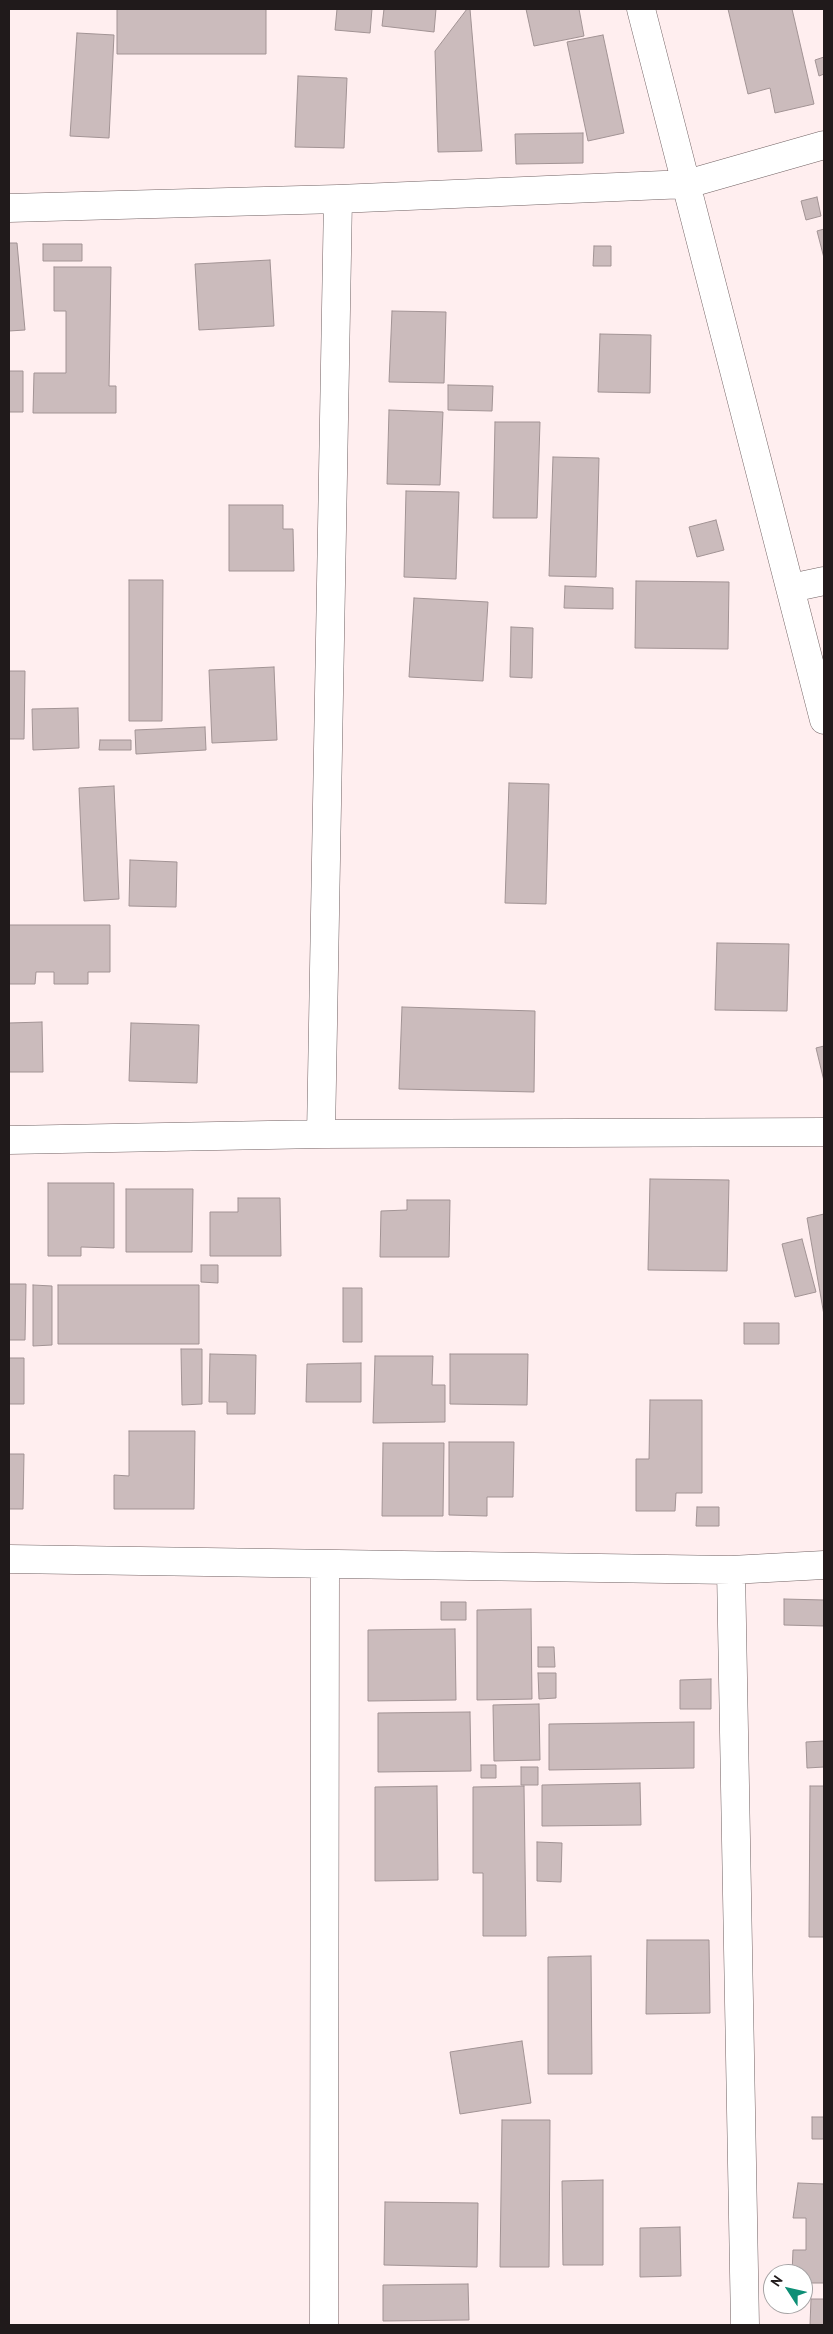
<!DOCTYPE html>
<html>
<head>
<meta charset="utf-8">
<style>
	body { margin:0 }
	#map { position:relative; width:833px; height:2334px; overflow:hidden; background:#ffeeef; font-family:"PT Sans",sans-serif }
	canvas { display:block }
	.frame { position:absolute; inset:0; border:10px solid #201a1b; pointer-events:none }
	.north { position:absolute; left:763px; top:2264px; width:50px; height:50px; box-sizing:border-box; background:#fff; border:1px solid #a6a3a4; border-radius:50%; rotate:305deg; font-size:14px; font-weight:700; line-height:20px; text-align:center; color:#201a1b }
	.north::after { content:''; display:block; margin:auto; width:18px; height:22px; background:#0d8f76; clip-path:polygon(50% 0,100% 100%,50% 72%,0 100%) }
</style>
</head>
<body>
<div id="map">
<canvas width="833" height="2334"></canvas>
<div class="frame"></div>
<div class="north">N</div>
</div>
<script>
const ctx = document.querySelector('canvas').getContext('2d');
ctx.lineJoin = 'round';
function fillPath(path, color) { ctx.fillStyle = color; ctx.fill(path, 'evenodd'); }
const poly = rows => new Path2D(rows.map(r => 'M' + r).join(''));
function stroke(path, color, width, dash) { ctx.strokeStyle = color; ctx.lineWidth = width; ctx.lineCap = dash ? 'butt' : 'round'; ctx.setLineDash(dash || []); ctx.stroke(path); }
const building = poly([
	[117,9,266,9,266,54,117,54,117,9],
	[337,9,372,9,370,33,335,30,337,9],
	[384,9,436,9,434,32,382,26,384,9],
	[467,9,470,9,482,151,438,152,435,51,467,9],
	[526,9,579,9,584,36,534,46,526,9],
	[728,9,792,9,814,104,775,113,770,88,748,94,728,9],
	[77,33,114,35,109,138,70,136,77,33],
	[603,35,624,133,588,141,567,42,603,35],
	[824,57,824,74,819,76,815,60,824,57],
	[298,76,347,78,344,148,295,147,298,76],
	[583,133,583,163,516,164,515,134,583,133],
	[817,197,821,216,806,220,801,201,817,197],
	[824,229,824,258,817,231,824,229],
	[9,243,17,243,25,330,9,331,9,243],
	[43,244,82,244,82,261,43,261,43,244],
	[594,246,611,246,611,266,593,266,594,246],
	[270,260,274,326,199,330,195,264,270,260],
	[54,267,111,267,109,386,116,386,116,413,33,413,34,373,66,373,66,311,54,311,54,267],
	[392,311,446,312,444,383,389,382,392,311],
	[600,334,651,335,650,393,598,392,600,334],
	[9,371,23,371,23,412,9,412,9,371],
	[448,385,493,386,492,411,448,410,448,385],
	[389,410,443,412,440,485,387,484,389,410],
	[495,422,540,422,537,518,493,518,495,422],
	[553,457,599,458,596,577,549,576,553,457],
	[406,491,459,492,456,579,404,577,406,491],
	[229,505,283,505,283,529,293,529,294,571,229,571,229,505],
	[716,520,724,550,697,557,689,527,716,520],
	[129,580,163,580,162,721,129,721,129,580],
	[636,581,729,582,728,649,635,648,636,581],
	[565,586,613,588,613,609,564,608,565,586],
	[414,598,488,602,483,681,409,677,414,598],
	[511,627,533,628,532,678,510,677,511,627],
	[274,667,277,740,212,743,209,670,274,667],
	[9,671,25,671,24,739,9,739,9,671],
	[78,708,79,748,33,750,32,709,78,708],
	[205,727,206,750,136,754,135,730,205,727],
	[100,740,131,740,131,750,99,750,100,740],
	[509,783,549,784,546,904,505,903,509,783],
	[114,786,119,899,84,901,79,788,114,786],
	[130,860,177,862,176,907,129,906,130,860],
	[9,925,110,925,110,972,88,972,88,984,54,984,54,972,36,972,35,984,9,984,9,925],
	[717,943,789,944,787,1011,715,1010,717,943],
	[402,1007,535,1011,534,1092,399,1089,402,1007],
	[42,1022,43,1072,9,1072,9,1023,42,1022],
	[131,1023,199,1025,197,1083,129,1081,131,1023],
	[824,1046,824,1081,816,1048,824,1046],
	[650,1179,729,1180,727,1271,648,1270,650,1179],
	[48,1183,114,1183,114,1248,81,1247,81,1256,48,1256,48,1183],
	[126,1189,193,1189,192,1252,126,1252,126,1189],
	[238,1198,280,1198,281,1256,210,1256,210,1212,238,1212,238,1198],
	[407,1200,450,1200,449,1257,380,1257,381,1211,407,1210,407,1200],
	[824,1214,824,1315,807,1218,824,1214],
	[802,1239,816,1292,795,1297,782,1244,802,1239],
	[201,1265,218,1265,218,1283,201,1282,201,1265],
	[9,1284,26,1284,25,1340,9,1340,9,1284],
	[33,1285,52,1286,52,1345,33,1346,33,1285],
	[58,1285,199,1285,199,1344,58,1344,58,1285],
	[343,1288,362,1288,362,1342,343,1342,343,1288],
	[744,1323,779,1323,779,1344,744,1344,744,1323],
	[181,1349,202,1349,202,1404,182,1405,181,1349],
	[210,1354,256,1355,255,1414,227,1414,227,1402,209,1402,210,1354],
	[450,1354,528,1354,527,1405,450,1404,450,1354],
	[375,1356,433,1356,432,1385,445,1385,445,1422,373,1423,375,1356],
	[9,1358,24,1358,24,1404,9,1404,9,1358],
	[361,1363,361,1402,306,1402,307,1364,361,1363],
	[650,1400,702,1400,702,1493,676,1493,675,1511,636,1511,636,1459,649,1459,650,1400],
	[129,1431,195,1431,194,1509,114,1509,114,1475,129,1476,129,1431],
	[449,1442,514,1442,513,1497,487,1497,487,1516,449,1515,449,1442],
	[383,1443,444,1443,443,1516,382,1516,383,1443],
	[9,1454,24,1454,23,1509,9,1509,9,1454],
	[697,1507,719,1507,719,1526,696,1526,697,1507],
	[784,1599,824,1600,824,1626,784,1625,784,1599],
	[441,1602,466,1602,466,1620,441,1620,441,1602],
	[531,1609,532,1699,477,1700,477,1610,531,1609],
	[455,1629,456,1700,368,1701,368,1630,455,1629],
	[538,1647,554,1647,555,1667,538,1667,538,1647],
	[538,1673,556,1673,556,1698,539,1699,538,1673],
	[711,1679,711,1709,680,1709,680,1680,711,1679],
	[539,1704,540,1760,494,1761,493,1705,539,1704],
	[470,1712,471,1771,378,1772,378,1713,470,1712],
	[694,1722,694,1768,549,1770,549,1724,694,1722],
	[824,1741,824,1767,807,1768,806,1742,824,1741],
	[481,1765,496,1765,496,1778,481,1778,481,1765],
	[521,1767,538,1767,538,1785,521,1785,521,1767],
	[640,1783,641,1825,542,1826,542,1785,640,1783],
	[437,1786,438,1880,375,1881,375,1787,437,1786],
	[524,1786,526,1936,483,1936,483,1873,473,1873,473,1787,524,1786],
	[810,1786,824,1786,824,1937,809,1937,810,1786],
	[537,1842,562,1843,561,1882,537,1881,537,1842],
	[647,1940,709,1940,710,2013,646,2014,647,1940],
	[591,1956,592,2074,548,2074,548,1957,591,1956],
	[522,2041,531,2103,460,2114,450,2052,522,2041],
	[812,2117,824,2117,824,2139,812,2139,812,2117],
	[502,2120,550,2120,549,2267,500,2267,502,2120],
	[603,2180,603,2265,563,2265,562,2181,603,2180],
	[798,2183,824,2184,824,2283,803,2283,803,2274,792,2274,793,2250,806,2250,806,2218,793,2218,798,2183],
	[385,2202,478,2203,477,2267,384,2265,385,2202],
	[680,2227,681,2276,640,2277,640,2228,680,2227],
	[468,2284,469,2320,383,2321,383,2285,468,2284],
	[811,2299,824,2299,824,2325,810,2325,811,2299]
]);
fillPath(building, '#cbbbbc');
stroke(building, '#a29394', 1);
const minor = poly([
	[641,9,824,720],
	[9,208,338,199,687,184,824,145],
	[791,588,824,581],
	[321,1134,338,199],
	[9,1140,321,1134,824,1132],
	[9,1559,731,1570,824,1565],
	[731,1570,745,2325],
	[324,2325,325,1564]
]);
stroke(minor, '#726364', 29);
stroke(minor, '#fff', 28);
</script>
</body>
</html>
